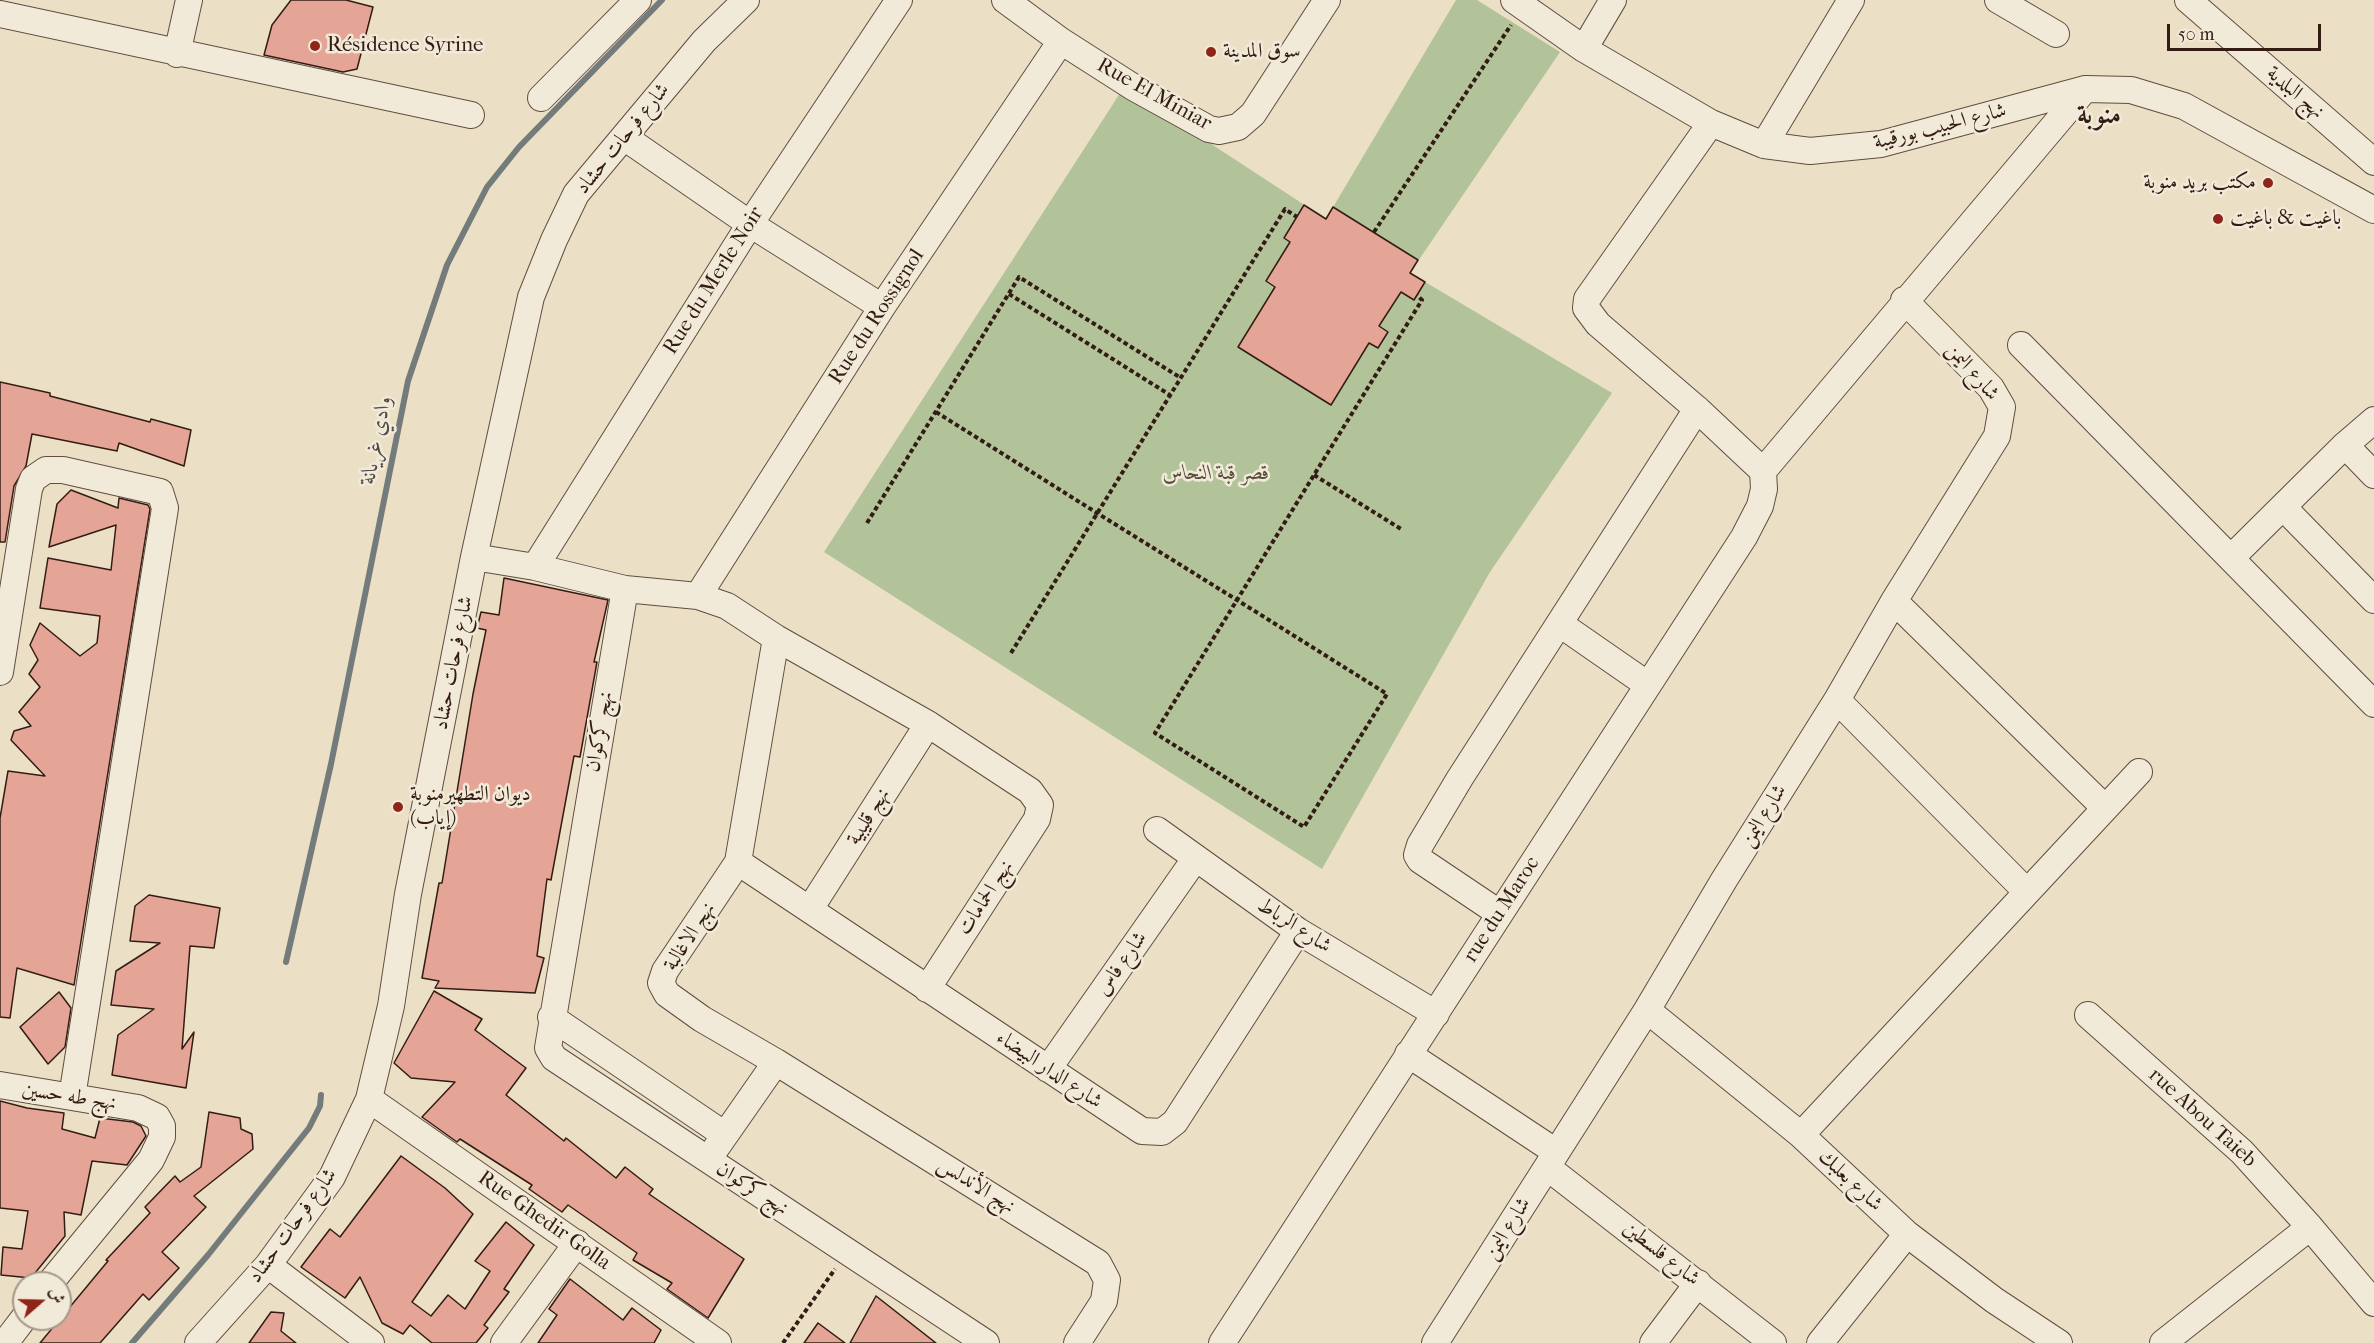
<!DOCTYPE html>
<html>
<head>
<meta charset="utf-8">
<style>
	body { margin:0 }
	#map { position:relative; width:2374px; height:1343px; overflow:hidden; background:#ebdfc5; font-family:"IM FELL French Canon",Amiri,serif }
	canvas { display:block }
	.north { position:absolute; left:12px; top:1271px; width:60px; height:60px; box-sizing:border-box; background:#f2ead9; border:2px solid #a6988a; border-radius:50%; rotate:70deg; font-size:16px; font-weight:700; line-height:24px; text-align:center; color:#331c14 }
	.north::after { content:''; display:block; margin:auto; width:21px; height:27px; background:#8f2418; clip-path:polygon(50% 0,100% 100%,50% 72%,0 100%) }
	.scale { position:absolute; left:2167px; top:24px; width:154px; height:27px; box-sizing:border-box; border:3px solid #331c14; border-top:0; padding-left:8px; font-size:18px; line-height:21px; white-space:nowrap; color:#331c14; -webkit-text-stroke:4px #f2ead9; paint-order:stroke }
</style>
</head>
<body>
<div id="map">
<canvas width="2374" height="1343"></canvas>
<div class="north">ش</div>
<div class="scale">50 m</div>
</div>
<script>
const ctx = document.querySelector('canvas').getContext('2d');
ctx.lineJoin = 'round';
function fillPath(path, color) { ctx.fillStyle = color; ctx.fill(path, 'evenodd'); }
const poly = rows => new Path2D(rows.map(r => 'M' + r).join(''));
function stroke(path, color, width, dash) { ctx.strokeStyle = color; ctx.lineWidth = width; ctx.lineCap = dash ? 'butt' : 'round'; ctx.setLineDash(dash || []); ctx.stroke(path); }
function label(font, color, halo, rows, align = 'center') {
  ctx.font = font + ' "IM FELL French Canon",Amiri,serif'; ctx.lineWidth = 5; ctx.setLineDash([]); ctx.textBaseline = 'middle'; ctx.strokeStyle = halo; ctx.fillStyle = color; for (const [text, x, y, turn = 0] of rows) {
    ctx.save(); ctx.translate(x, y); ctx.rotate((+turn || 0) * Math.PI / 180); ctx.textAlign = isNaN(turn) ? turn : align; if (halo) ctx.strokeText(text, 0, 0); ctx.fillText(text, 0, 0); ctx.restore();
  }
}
fillPath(poly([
	[1456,0,1477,0,1560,52,1410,273,1612,393,1490,572,1322,869,824,552,1124,87,1326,219]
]), '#b2c399');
stroke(poly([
	[286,962,331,764,408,381,447,265,487,187,519,147,662,0],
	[132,1343,208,1255,309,1128,320,1106,321,1095]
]), '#737b7b', 6);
const building = poly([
	[291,0,346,0,373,7,357,69,343,72,264,55,272,25,291,0],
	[1304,205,1326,219,1333,207,1418,260,1410,273,1425,282,1414,300,1401,292,1379,326,1388,332,1378,348,1369,343,1331,405,1238,347,1275,287,1266,281,1290,242,1284,238,1304,205],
	[0,382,50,393,50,396,150,422,151,419,191,430,184,466,119,443,117,451,32,434,26,466,14,486,5,542,0,542,0,382],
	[71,490,118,508,119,498,148,505,150,509,74,985,17,968,10,1018,0,1017,0,818,8,771,45,776,11,740,14,731,31,726,19,712,40,687,29,674,38,660,30,645,40,623,80,656,97,643,100,616,40,608,48,558,111,570,116,525,49,547,57,504,71,490],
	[504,578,608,600,594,662,597,662,580,757,574,756,551,880,547,879,537,956,544,958,535,993,435,988,439,981,422,978,439,883,442,883,473,694,486,630,477,628,481,612,499,615,504,578],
	[149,895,220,908,214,948,190,946,182,1049,194,1032,186,1088,112,1075,118,1035,154,1009,111,1005,116,971,160,943,130,941,135,906,149,895],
	[434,991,482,1019,475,1030,526,1068,506,1095,564,1141,566,1138,616,1178,625,1167,653,1189,649,1194,744,1259,708,1318,667,1289,672,1283,633,1260,637,1253,568,1205,562,1212,529,1189,532,1185,460,1139,457,1142,422,1117,455,1082,411,1078,394,1063,434,991],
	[59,992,71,1008,65,1047,48,1064,20,1027,59,992],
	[0,1101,27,1108,64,1113,62,1129,95,1138,100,1118,133,1122,141,1126,146,1136,127,1165,92,1161,81,1215,64,1212,65,1236,31,1278,1,1275,3,1247,22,1249,28,1211,0,1208,0,1101],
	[209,1112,240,1118,241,1129,252,1134,253,1149,194,1196,206,1207,162,1252,179,1268,149,1300,143,1294,100,1343,40,1343,108,1261,106,1260,150,1213,145,1207,175,1176,180,1182,201,1167,209,1112],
	[401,1156,445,1188,473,1214,412,1302,431,1316,448,1295,465,1309,490,1271,475,1261,506,1222,534,1245,504,1289,509,1292,484,1325,488,1328,476,1343,432,1343,410,1325,403,1334,382,1323,360,1277,345,1298,301,1267,330,1229,340,1237,401,1156],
	[570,1279,623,1320,632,1308,661,1330,654,1343,538,1343,557,1315,549,1309,570,1279],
	[876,1296,936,1343,850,1343,876,1296],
	[271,1312,284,1313,281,1331,296,1343,249,1343,271,1312],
	[818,1323,845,1343,804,1343,818,1323]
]);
fillPath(building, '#e5a596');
stroke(building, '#331c14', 1.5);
const minor = poly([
	[1005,0,1061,41,1133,87,1209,129,1219,131,1238,127,1253,114,1327,0],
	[1514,0,1584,49,1711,123,1764,145,1810,151,1881,144,2085,89,2131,90,2184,106,2374,210],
	[1998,0,2056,34],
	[2188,0,2374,162],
	[0,14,471,115],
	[1584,49,1613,0],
	[177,54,189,0],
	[541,98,638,0],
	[1711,123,1587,299,1586,308,1598,324,1697,409,1763,471],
	[624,137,750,224,882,307],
	[1764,145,1851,0],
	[2021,345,2374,704],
	[2345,445,2374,420],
	[1763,471,2085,89],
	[2283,507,2374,600],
	[474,557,535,567,625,589,698,596,727,606,776,638,928,724,1030,791,1040,805,1037,819,927,989],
	[2231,558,2345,445,2374,475],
	[535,567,750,224,899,0],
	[625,589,548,1048,554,1058,986,1343],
	[698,596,882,307,1061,41],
	[1894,601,2105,808],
	[1560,624,1648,685],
	[776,638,738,862,665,971,661,983,667,994,702,1019,776,1062,1098,1263,1107,1280,1104,1301,1077,1343],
	[0,672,29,489,33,479,46,470,63,470,160,492,165,508,72,1097],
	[1837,700,2026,891],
	[1157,830,1298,931,1436,1014],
	[738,862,1142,1131,1162,1132,1175,1122,1298,931],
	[810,909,928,724],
	[1499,913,1420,860,1417,855,1420,845,1460,778,1697,409],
	[1647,1010,1801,1135,1907,1234,1994,1300,2059,1343],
	[2088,1015,2242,1152,2310,1227],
	[551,1017,725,1135],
	[1408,1054,1556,1152],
	[1048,1069,1195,859],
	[0,1085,138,1108,157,1117,162,1126,162,1137,151,1160,50,1283],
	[369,1099,718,1343],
	[1801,1135,2139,772],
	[716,1148,776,1062],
	[1547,1167,1773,1343],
	[268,1265,371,1343],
	[5,1343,24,1318],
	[198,1343,268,1265,332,1177,369,1099,391,1006,408,894,474,557,531,297,554,240,576,194,704,41,746,0],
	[504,1343,577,1243],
	[1222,1343,1744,537,1760,506,1764,489,1763,471],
	[1435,1343,1647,1010,1724,880,1837,700,1894,601,1997,436,2002,407,1991,388,1904,300],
	[1653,1343,1698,1283],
	[1820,1343,1907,1234],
	[2163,1343,2310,1227,2374,1303]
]);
stroke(minor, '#614d40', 28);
stroke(poly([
	[1374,232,1511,25],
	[1009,294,1170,395],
	[936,412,1097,513,1237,600,1387,694,1304,827,1155,733,1237,600,1314,475,1422,300,1417,295],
	[1314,475,1401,529],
	[867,523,1019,277,1181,378],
	[1011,653,1285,209,1297,217],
	[783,1343,835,1269]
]), '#331c14', 4, [4.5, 3]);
stroke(minor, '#f2ead9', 26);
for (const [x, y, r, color] of [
	[315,46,6,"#8f2418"],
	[1211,52,6,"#8f2418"],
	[2268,183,6,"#8f2418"],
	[2218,219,6,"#8f2418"],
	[398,807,6,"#8f2418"]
]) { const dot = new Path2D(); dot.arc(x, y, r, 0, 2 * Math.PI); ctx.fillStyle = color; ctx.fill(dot); stroke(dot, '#f2ead9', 2); }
label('21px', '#331c14', '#f2ead9', [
	["Résidence Syrine",327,46],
	["سوق المدينة",1223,52],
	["مكتب بريد منوبة",2256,183,"right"],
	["باغيت & باغيت",2230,219],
	["ديوان التطهيرمنوبة",410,795],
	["(إياب)",410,819]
], 'left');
label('21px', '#331c14', '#f2ead9', [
	["نهج البلدية",2295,93,41],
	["Rue El Miniar",1154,95,29],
	["شارع الحبيب بورقيبة",1940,127,-14],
	["شارع فرحات حشاد",623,139,-51],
	["Rue du Merle Noir",714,281,-58],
	["Rue du Rossignol",877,317,-57],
	["شارع اليمن",1972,372,49],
	["شارع فرحات حشاد",454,663,-79],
	["نهج كركوان",600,732,-80],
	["شارع اليمن",1764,816,-58],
	["نهج قليبية",869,817,-58],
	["نهج الحمامات",986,898,-57],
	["rue du Maroc",1502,910,-57],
	["شارع الرباط",1294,926,33],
	["نهج الاغالبة",690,937,-57],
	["شارع فاس",1122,964,-55],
	["شارع الدار البيضاء",1049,1070,34],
	["نهج طه حسين",69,1097,9],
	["rue Abou Taieb",2202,1118,42],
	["شارع بعلبك",1850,1181,43],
	["نهج الأندلس",976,1186,32],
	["نهج كركوان",752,1189,33],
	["Rue Ghedir Golla",544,1221,35],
	["شارع فرحات حشاد",293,1226,-54],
	["شارع اليمن",1508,1229,-58],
	["شارع فلسطين",1661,1254,38]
]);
label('italic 21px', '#594e3c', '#f2ead9', [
	["قصر قبة النحاس",1216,474]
]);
label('italic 22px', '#534b47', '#f2ead9', [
	["وادي غريانة",377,440,-79]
]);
label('bold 27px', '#331c14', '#f2ead9', [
	["منوبة",2099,116]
]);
</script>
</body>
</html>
